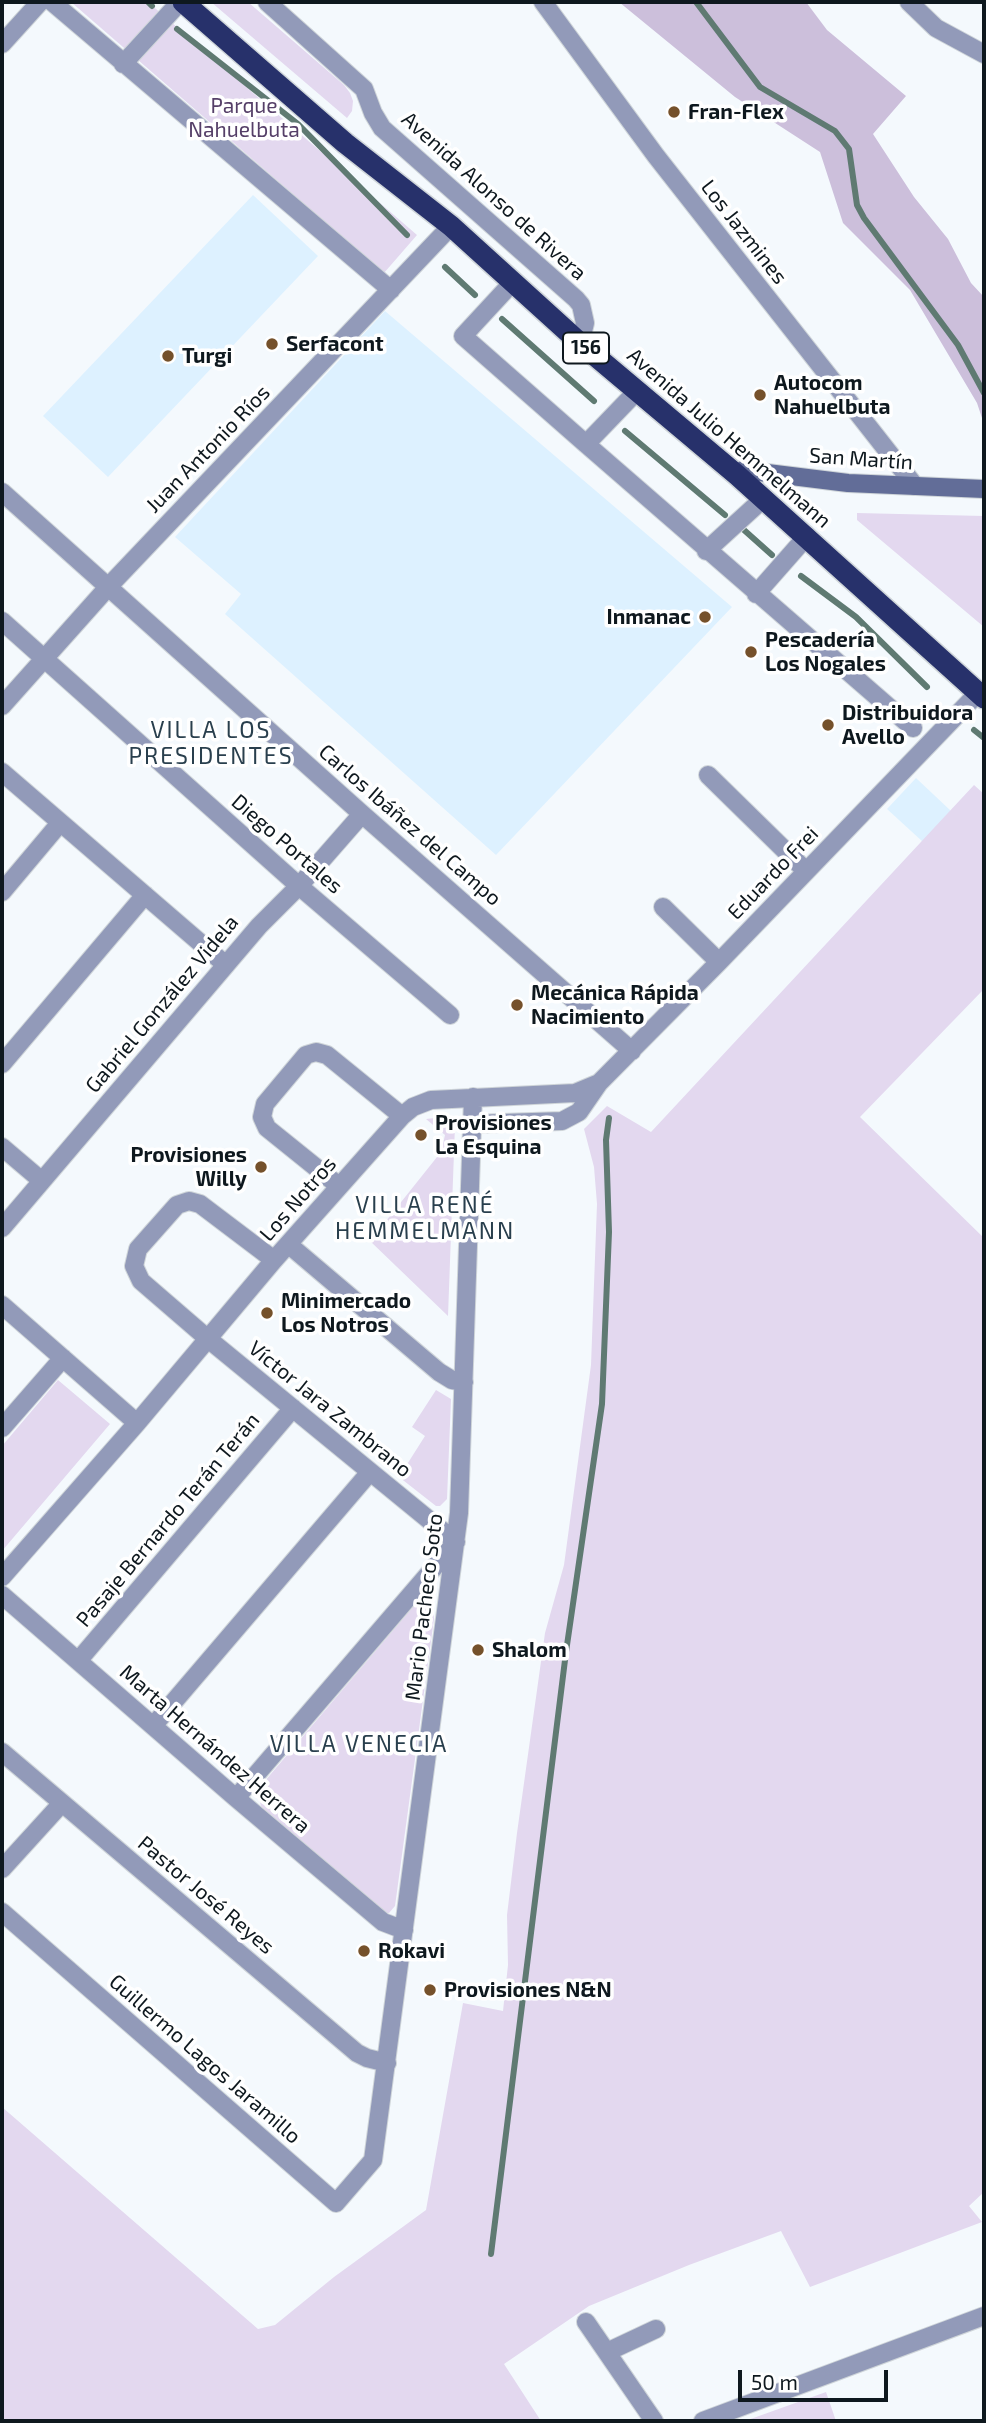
<!DOCTYPE html>
<html>
<head>
<meta charset="utf-8">
<style>
	body { margin:0 }
	#map { position:relative; width:986px; height:2423px; overflow:hidden; background:#f4f9fd; font-family:"Exo 2",sans-serif }
	canvas { display:block }
	.frame { position:absolute; inset:0; border:4px solid #0e181e; pointer-events:none }
	.scale { position:absolute; left:738px; top:2370px; width:150px; height:32px; box-sizing:border-box; border:4px solid #0e181e; border-top:0; padding-left:9px; font-size:21px; line-height:24px; white-space:nowrap; color:#0e181e; -webkit-text-stroke:5px #fff; paint-order:stroke }
</style>
</head>
<body>
<div id="map">
<canvas width="986" height="2423"></canvas>
<div class="frame"></div>
<div class="scale">50 m</div>
</div>
<script>
const ctx = document.querySelector('canvas').getContext('2d');
ctx.lineJoin = 'round';
function fillPath(path, color) { ctx.fillStyle = color; ctx.fill(path, 'evenodd'); }
const poly = rows => new Path2D(rows.map(r => 'M' + r).join(''));
function stroke(path, color, width, dash) { ctx.strokeStyle = color; ctx.lineWidth = width; ctx.lineCap = dash ? 'butt' : 'round'; ctx.setLineDash(dash || []); ctx.stroke(path); }
function label(font, color, halo, rows, align = 'center') {
  ctx.font = font + ' "Exo 2",sans-serif'; ctx.lineWidth = 7; ctx.setLineDash([]); ctx.textBaseline = 'middle'; ctx.strokeStyle = halo; ctx.fillStyle = color; for (const [text, x, y, turn = 0] of rows) {
    ctx.save(); ctx.translate(x, y); ctx.rotate((+turn || 0) * Math.PI / 180); ctx.textAlign = isNaN(turn) ? turn : align; if (halo) ctx.strokeText(text, 0, 0); ctx.fillText(text, 0, 0); ctx.restore();
  }
}
fillPath(poly([
	[253,195,318,256,108,477,43,416],
	[385,311,732,607,496,855,225,614,241,594,175,537],
	[916,778,951,811,923,842,887,809]
]), '#ddf1ff');
fillPath(poly([
	[71,2,148,2,417,235,384,273],
	[211,2,248,2,344,85,350,93,353,101,352,111,347,118],
	[857,513,984,516,984,627,857,520],
	[974,785,984,794,984,989,860,1117,984,1238,984,2192,969,2206,982,2222,810,2287,781,2231,689,2265,589,2306,504,2364,541,2421,2,2421,2,2107,258,2329,275,2325,334,2277,426,2210,463,2003,503,2011,508,1965,507,1915,517,1833,545,1633,564,1565,591,1365,597,1204,594,1167,584,1129,607,1106,651,1132],
	[453,1116,455,1125,448,1316,370,1241,441,1152,445,1135,426,1119],
	[58,1380,110,1424,2,1551,2,1446],
	[436,1390,451,1399,447,1499,440,1506,436,1506,399,1477,425,1436,412,1427],
	[421,1603,430,1605,433,1609,434,1619,395,1906,389,1913,384,1913,380,1912,265,1810,261,1806,258,1795,264,1782,413,1607],
	[826,2392,836,2421,745,2421]
]), '#e3d8ef');
fillPath(poly([
	[619,2,806,2,827,30,906,96,873,134,914,197,948,239,971,283,984,297,984,424,977,403,910,290,843,223,820,152,735,97]
]), '#ccbfdb');
stroke(poly([
	[148,2,152,6],
	[696,2,760,87,835,131,849,149,857,205,864,218,958,345,984,393],
	[177,29,298,124,407,235],
	[445,267,475,295],
	[502,319,594,401],
	[625,431,725,515],
	[744,530,772,555],
	[801,576,856,617,927,687],
	[974,730,984,738],
	[491,2254,566,1652,602,1404,609,1232,606,1140,609,1118]
]), '#5f7a72', 6);
const street = poly([
	[52,2,391,290],
	[267,2,364,89,373,113,382,128,576,299,581,305,585,323,580,343],
	[543,2,656,156,915,486],
	[909,2,936,28,984,54],
	[2,44,40,2],
	[123,64,180,2],
	[512,283,463,336,586,444],
	[637,391,586,444,913,728],
	[2,492,362,814,632,1051],
	[706,551,763,499],
	[756,594,807,536],
	[2,621,299,886,450,1015],
	[2,706,109,586,451,226],
	[2,772,226,965],
	[708,775,806,871],
	[2,892,60,823],
	[663,907,719,962],
	[2,1064,145,895],
	[472,1124,562,1121,579,1112,599,1083,719,962,978,693],
	[2,1147,42,1181],
	[339,1186,267,1128,262,1117,265,1104,306,1055,316,1052,327,1055,402,1116],
	[2,1228,259,926,299,886,362,814],
	[288,1244,439,1372,452,1380,464,1382],
	[2,1305,137,1423],
	[2,1428,63,1358],
	[2,1577,137,1423,274,1260,402,1116,413,1107,431,1100,575,1093,599,1083],
	[2,1595,236,1798,383,1922,404,1930],
	[78,1661,293,1408],
	[153,1726,370,1472],
	[2,1752,357,2053,367,2058,387,2063],
	[236,1798,456,1542,207,1338,141,1281,134,1266,138,1249,177,1205,189,1201,200,1204,274,1260],
	[2,1869,62,1803],
	[2,1912,336,2203,373,2160,459,1513,473,1097],
	[586,2322,654,2421],
	[607,2352,656,2329],
	[703,2421,984,2316]
]);
const secondary = poly([
	[737,475,743,470,848,483,984,489]
]);
const highway = poly([
	[183,2,345,143,451,226,580,343,737,475,984,698]
]);
stroke(street, '#cfd5d9', 20);
stroke(secondary, '#cfd5d9', 20);
stroke(highway, '#cfd5d9', 24);
stroke(street, '#929ab9', 18);
stroke(secondary, '#626d98', 18);
stroke(highway, '#27316b', 21);
for (const [x, y, r, color] of [
	[674,112,7,"#75512b"],
	[272,344,7,"#75512b"],
	[168,356,7,"#75512b"],
	[760,395,7,"#75512b"],
	[705,617,7,"#75512b"],
	[751,652,7,"#75512b"],
	[828,725,7,"#75512b"],
	[517,1005,7,"#75512b"],
	[421,1135,7,"#75512b"],
	[261,1167,7,"#75512b"],
	[267,1313,7,"#75512b"],
	[478,1650,7,"#75512b"],
	[364,1951,7,"#75512b"],
	[430,1990,7,"#75512b"]
]) { const dot = new Path2D(); dot.arc(x, y, r, 0, 2 * Math.PI); ctx.fillStyle = color; ctx.fill(dot); stroke(dot, '#fff', 2.5); }
for (const [x, y, w] of [
	[586,348,46]
]) { const box = new Path2D(); box.roundRect(x - w / 2, y - 15.5, w, 31, 5); ctx.fillStyle = '#fff'; ctx.fill(box); stroke(box, '#0e181e', 2); }
label('bold 19px', '#0e181e', null, [
	["156",586,348]
]);
label('21px', '#553f68', '#fff', [
	["Parque",244,106],
	["Nahuelbuta",244,130]
]);
label('bold 21px', '#0e181e', '#fff', [
	["Fran-Flex",688,112],
	["Serfacont",286,344],
	["Turgi",182,356],
	["Autocom",774,383],
	["Nahuelbuta",774,407],
	["Inmanac",691,617,"right"],
	["Pescadería",765,640],
	["Los Nogales",765,664],
	["Distribuidora",842,713],
	["Avello",842,737],
	["Mecánica Rápida",531,993],
	["Nacimiento",531,1017],
	["Provisiones",435,1123],
	["La Esquina",435,1147],
	["Provisiones",247,1155,"right"],
	["Willy",247,1179,"right"],
	["Minimercado",281,1301],
	["Los Notros",281,1325],
	["Shalom",492,1650],
	["Rokavi",378,1951],
	["Provisiones N&N",444,1990]
], 'left');
label('21px', '#0e181e', '#fff', [
	["Avenida Alonso de Rivera",494,196,42],
	["Los Jazmines",744,232,52],
	["Avenida Julio Hemmelmann",729,438,41],
	["Juan Antonio Ríos",208,449,-46],
	["San Martín",861,459,4],
	["Carlos Ibáñez del Campo",410,825,41],
	["Diego Portales",287,844,41],
	["Eduardo Frei",773,873,-46],
	["Gabriel González Videla",162,1004,-50],
	["Los Notros",298,1199,-49],
	["Víctor Jara Zambrano",330,1409,39],
	["Pasaje Bernardo Terán Terán",168,1520,-50],
	["Mario Pacheco Soto",424,1607,-83],
	["Marta Hernández Herrera",215,1749,41],
	["Pastor José Reyes",206,1895,40],
	["Guillermo Lagos Jaramillo",205,2059,41]
]);
ctx.letterSpacing = '2px';
label('23px', '#293f4d', '#fff', [
	["VILLA LOS",211,730],
	["PRESIDENTES",211,756],
	["VILLA RENÉ",425,1205],
	["HEMMELMANN",425,1231],
	["VILLA VENECIA",359,1744]
]);
ctx.letterSpacing = '0px';
</script>
</body>
</html>
